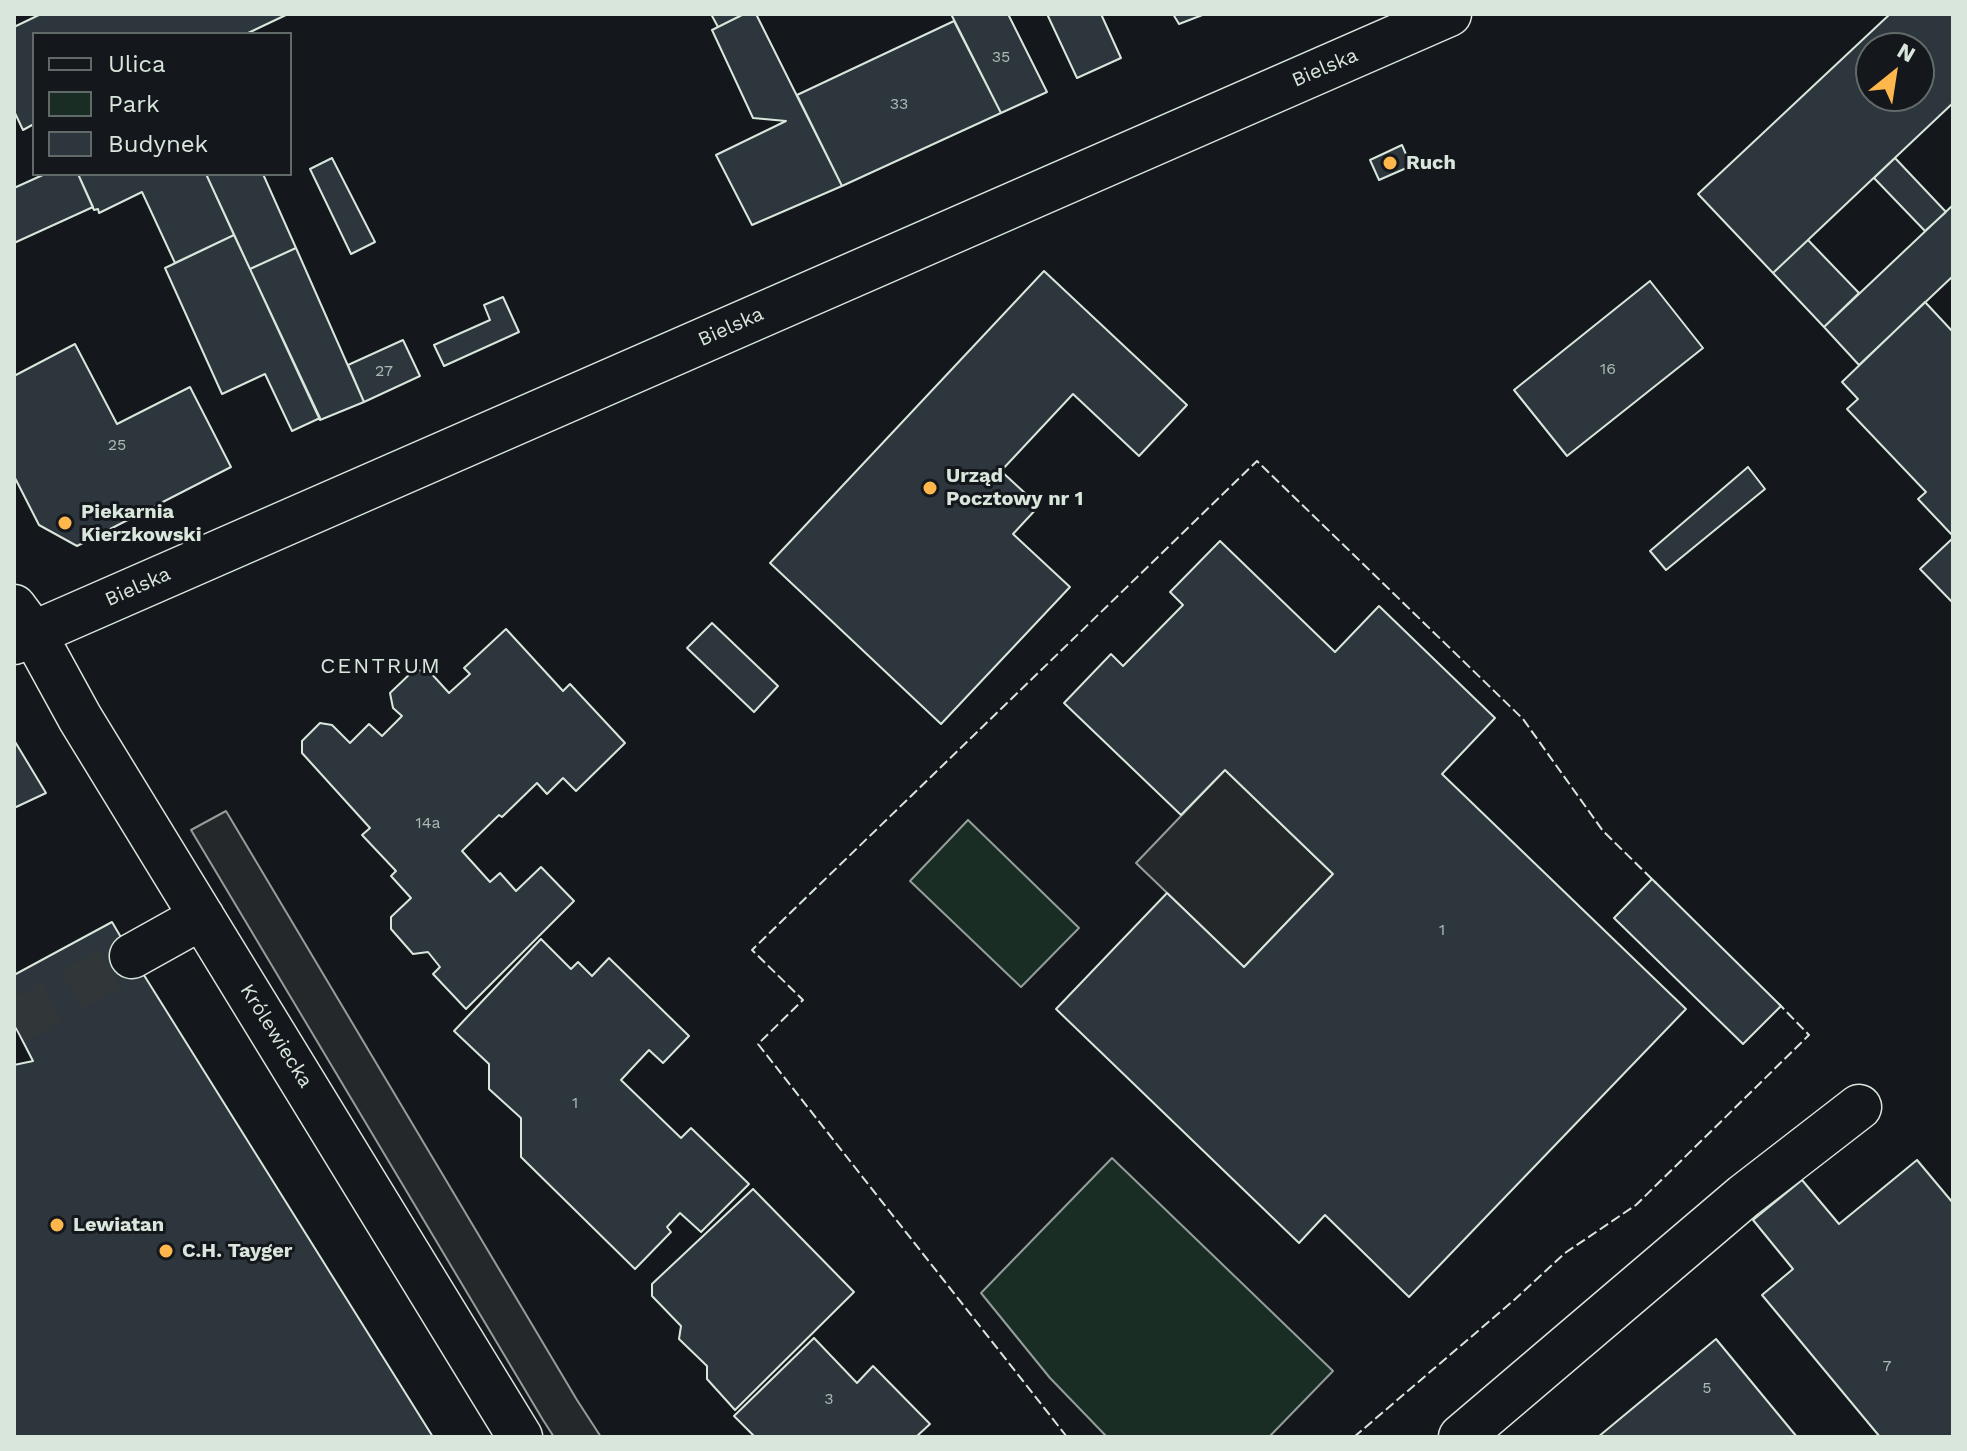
<!DOCTYPE html>
<html>
<head>
<meta charset="utf-8">
<style>
	body { margin:0 }
	#map { position:relative; width:1967px; height:1451px; overflow:hidden; background:#14181c; font-family:"Work Sans",sans-serif }
	canvas { display:block }
	.frame { position:absolute; inset:0; border:16px solid #d8e6dc; pointer-events:none }
	.legend { position:absolute; left:32px; top:32px; width:260px; height:144px; box-sizing:border-box; background:#14181c; border:2px solid #626a69; margin:0; padding:10px 14px; list-style:none; font-size:24px; color:#d8e6dc }
	.legend li { display:flex; align-items:center; gap:16px; height:40px }
	.legend b { width:40px; border:2px solid #626a69 }
	.north { position:absolute; left:1855px; top:32px; width:80px; height:80px; box-sizing:border-box; background:#14181c; border:2px solid #626a69; border-radius:50%; rotate:30deg; font-size:22px; font-weight:700; line-height:32px; text-align:center; color:#d8e6dc }
	.north::after { content:''; display:block; margin:auto; width:28px; height:36px; background:#ffb74d; clip-path:polygon(50% 0,100% 100%,50% 72%,0 100%) }
</style>
</head>
<body>
<div id="map">
<canvas width="1967" height="1451"></canvas>
<div class="frame"></div>
<ul class="legend">
<li><b style="height:10px;background:#14181c"></b>Ulica</li>
<li><b style="height:22px;background:#1a2d24"></b>Park</li>
<li><b style="height:22px;background:#2c363c"></b>Budynek</li>
</ul>
<div class="north">N</div>
</div>
<script>
const ctx = document.querySelector('canvas').getContext('2d');
ctx.lineJoin = 'round';
function fillPath(path, color) { ctx.fillStyle = color; ctx.fill(path, 'evenodd'); }
const poly = rows => new Path2D(rows.map(r => 'M' + r).join(''));
function stroke(path, color, width, dash) { ctx.strokeStyle = color; ctx.lineWidth = width; ctx.lineCap = dash ? 'butt' : 'round'; ctx.setLineDash(dash || []); ctx.stroke(path); }
function label(font, color, halo, rows, align = 'center') {
  ctx.font = font + ' "Work Sans",sans-serif'; ctx.lineWidth = 6; ctx.setLineDash([]); ctx.textBaseline = 'middle'; ctx.strokeStyle = halo; ctx.fillStyle = color; for (const [text, x, y, turn = 0] of rows) {
    ctx.save(); ctx.translate(x, y); ctx.rotate((+turn || 0) * Math.PI / 180); ctx.textAlign = isNaN(turn) ? turn : align; if (halo) ctx.strokeText(text, 0, 0); ctx.fillText(text, 0, 0); ctx.restore();
  }
}
const green = poly([
	[968,820,1079,928,1021,987,910,881,968,820],
	[1112,1158,1333,1371,1269,1437,1107,1437,1050,1378,981,1293,1112,1158]
]);
fillPath(green, '#1a2d24');
stroke(green, '#939e99', 2);
const parking = poly([
	[1225,770,1333,874,1244,967,1136,863,1225,770],
	[226,811,577,1400,601,1437,554,1437,543,1420,191,830,226,811]
]);
fillPath(parking, '#24282b');
stroke(parking, '#939e99', 2);
const building = poly([
	[41,14,288,14,246,34,34,34,34,124,23,130,14,111,14,27,41,14],
	[711,14,744,14,718,27,711,14],
	[744,14,756,14,842,186,752,225,716,155,786,121,753,118,712,30,744,14],
	[951,14,1008,14,1047,92,1001,113,951,14],
	[1047,14,1101,14,1121,58,1077,78,1047,14],
	[1173,14,1205,14,1179,24,1173,14],
	[1890,14,1953,14,1953,103,1773,273,1698,194,1890,14],
	[1871,48,1919,48,1919,96,1871,96,1871,48],
	[954,21,1001,113,842,186,797,95,954,21],
	[1402,145,1411,166,1379,180,1370,160,1402,145],
	[332,158,375,242,351,254,310,169,332,158],
	[1895,158,1946,212,1925,231,1874,178,1895,158],
	[45,174,78,174,93,207,14,243,14,188,45,174],
	[78,174,206,174,234,235,175,263,142,192,99,213,98,209,94,210,78,174],
	[206,174,263,174,296,248,250,269,206,174],
	[1953,205,1953,276,1859,365,1824,327,1953,205],
	[234,235,320,418,292,431,265,374,222,394,165,268,234,235],
	[1808,240,1859,293,1824,327,1773,273,1808,240],
	[296,248,364,402,320,420,250,269,296,248],
	[1044,271,1187,405,1139,456,1073,394,1001,471,1039,506,1013,534,1070,587,941,724,770,563,1044,271],
	[1650,281,1703,348,1567,456,1514,390,1650,281],
	[503,297,519,332,444,366,434,345,490,320,484,305,503,297],
	[1925,302,1953,332,1953,536,1918,499,1926,492,1847,409,1858,399,1842,382,1925,302],
	[403,340,420,376,364,402,348,365,403,340],
	[75,344,117,424,190,387,231,467,77,546,39,525,14,476,14,376,75,344],
	[1748,467,1765,489,1666,570,1650,551,1748,467],
	[1953,538,1953,603,1920,569,1953,538],
	[1220,541,1335,652,1379,606,1495,718,1442,774,1686,1009,1409,1297,1325,1215,1299,1243,1056,1009,1167,893,1244,967,1333,874,1225,770,1181,815,1064,703,1111,654,1123,666,1183,605,1170,592,1220,541],
	[712,623,778,686,754,712,687,648,712,623],
	[506,629,563,691,570,684,625,743,576,791,563,778,547,794,537,783,502,817,499,815,462,851,490,882,500,873,516,891,541,867,574,901,466,1009,433,974,440,967,428,952,413,954,391,929,391,917,411,898,391,876,396,871,362,835,370,828,302,753,302,741,320,723,332,725,350,743,369,724,382,736,402,716,393,708,390,693,414,670,429,671,449,693,470,674,464,668,506,629],
	[14,740,46,793,14,808,14,740],
	[1652,879,1781,1006,1743,1044,1614,918,1652,879],
	[112,922,132,956,433,1437,14,1437,14,1065,33,1061,14,1024,14,975,112,922],
	[541,939,571,969,578,962,592,976,609,958,689,1036,663,1063,649,1050,621,1080,681,1138,691,1128,749,1184,701,1232,680,1213,667,1227,671,1232,635,1269,521,1157,521,1118,489,1089,489,1064,454,1031,541,939],
	[1917,1160,1953,1203,1953,1437,1880,1437,1762,1295,1793,1269,1753,1220,1802,1180,1839,1224,1917,1160],
	[753,1189,854,1292,735,1410,707,1379,707,1366,679,1339,681,1326,652,1296,652,1284,753,1189],
	[814,1338,857,1383,873,1366,930,1424,916,1437,755,1437,734,1416,814,1338],
	[1716,1339,1797,1437,1598,1437,1716,1339]
]);
fillPath(building, '#2c363c');
stroke(building, '#d8e6dc', 2);
stroke(poly([
	[14,1023,132,956]
]), '#313739', 44, [44, 22]);
const minor = poly([
	[14,607,34,634,80,718,520,1437],
	[14,642,1449,14],
	[132,956,202,917],
	[1461,1437,1744,1196,1859,1107]
]);
stroke(minor, '#d8e6dc', 47);
stroke(minor, '#14181c', 44);
stroke(poly([
	[1067,1437,758,1044,803,1000,752,950,1257,461,1523,719,1603,831,1656,883],
	[1354,1437,1513,1301,1565,1253,1636,1205,1809,1035,1779,1004]
]), '#d8e6dc', 2, [10, 4]);
for (const [x, y, r, color] of [
	[1390,163,8,"#ffb74d"],
	[930,488,8,"#ffb74d"],
	[65,523,8,"#ffb74d"],
	[57,1225,8,"#ffb74d"],
	[166,1251,8,"#ffb74d"]
]) { const dot = new Path2D(); dot.arc(x, y, r, 0, 2 * Math.PI); ctx.fillStyle = color; ctx.fill(dot); stroke(dot, '#14181c', 3); }
label('16px', '#adbab4', null, [
	["35",1001,57],
	["33",899,104],
	["16",1608,369],
	["27",384,371],
	["25",117,445],
	["14a",428,823],
	["1",1442,930],
	["1",575,1103],
	["7",1887,1366],
	["5",1707,1388],
	["3",829,1399]
]);
label('20px', '#d8e6dc', '#14181c', [
	["Bielska",1325,68,-23],
	["Bielska",731,327,-24],
	["Bielska",138,587,-24],
	["Królewiecka",276,1036,58]
]);
label('bold 20px', '#d8e6dc', '#14181c', [
	["Ruch",1406,163],
	["Urząd",946,476],
	["Pocztowy nr 1",946,499],
	["Piekarnia",81,512],
	["Kierzkowski",81,535],
	["Lewiatan",73,1225],
	["C.H. Tayger",182,1251]
], 'left');
ctx.letterSpacing = '2px';
label('22px', '#d8e6dc', '#14181c', [
	["CENTRUM",381,667]
]);
ctx.letterSpacing = '0px';
</script>
</body>
</html>
